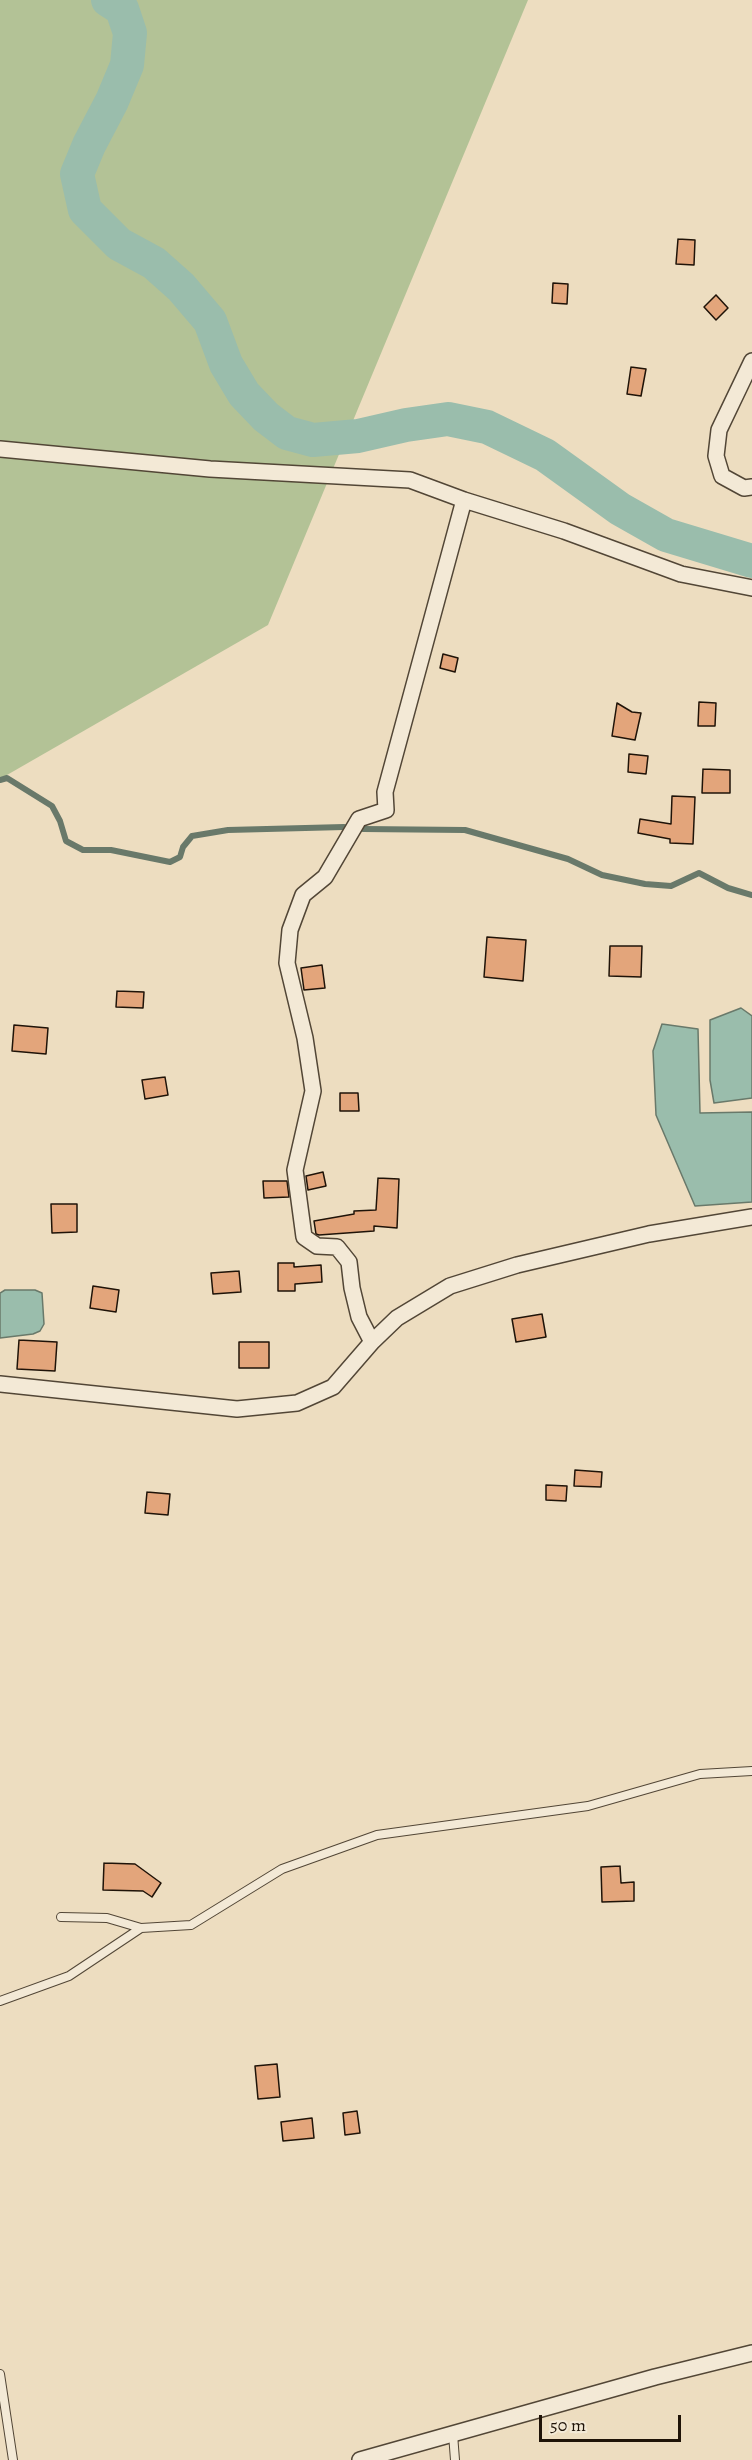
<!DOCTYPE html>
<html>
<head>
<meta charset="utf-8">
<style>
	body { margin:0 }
	#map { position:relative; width:752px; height:2460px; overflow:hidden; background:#edddc0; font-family:Alegreya,serif }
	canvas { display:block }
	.scale { position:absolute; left:539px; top:2415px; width:142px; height:27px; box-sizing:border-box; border:3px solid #1f1308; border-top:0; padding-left:8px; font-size:18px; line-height:21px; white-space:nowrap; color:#1f1308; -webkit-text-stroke:4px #f3e9d6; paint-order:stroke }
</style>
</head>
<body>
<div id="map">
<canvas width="752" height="2460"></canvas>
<div class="scale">50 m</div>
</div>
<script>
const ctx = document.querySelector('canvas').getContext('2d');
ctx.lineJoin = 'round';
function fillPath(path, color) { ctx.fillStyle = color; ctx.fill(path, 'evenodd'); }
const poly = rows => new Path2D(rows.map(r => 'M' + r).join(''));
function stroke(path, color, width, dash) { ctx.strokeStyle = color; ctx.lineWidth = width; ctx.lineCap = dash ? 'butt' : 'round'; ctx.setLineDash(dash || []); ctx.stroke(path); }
fillPath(poly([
	[0,0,528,0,268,625,0,779]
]), '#b3c296');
const water = poly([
	[741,1008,752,1016,752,1098,714,1103,710,1080,710,1020,741,1008],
	[662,1024,698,1029,700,1113,752,1112,752,1202,695,1206,656,1115,653,1051,662,1024],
	[5,1290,35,1290,42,1293,44,1324,40,1331,33,1334,0,1338,0,1293,5,1290]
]);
fillPath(water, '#9abdac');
stroke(water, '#69796a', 1.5);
stroke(poly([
	[0,780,7,778,52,806,60,821,66,841,83,850,111,850,170,862,180,857,183,847,192,836,228,830,344,827],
	[363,829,465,830,568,859,602,875,645,884,671,886,699,873,728,888,752,895]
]), '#69796a', 6);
stroke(poly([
	[108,0,122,9,130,33,127,65,112,101,89,145,77,174,85,210,119,244,154,263,181,287,210,321,226,364,244,394,266,417,287,433,313,440,358,436,406,425,448,419,487,427,545,455,620,509,666,535,752,561]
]), '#9abdac', 34);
const building = poly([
	[678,239,695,240,694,265,676,264,678,239],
	[553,283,568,284,567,304,552,303,553,283],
	[716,295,728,308,716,320,704,307,716,295],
	[631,367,646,369,641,396,627,394,631,367],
	[443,654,458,658,455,672,440,668,443,654],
	[699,702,716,703,715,726,698,726,699,702],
	[617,703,632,712,641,713,635,740,612,736,617,703],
	[629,754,648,756,646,774,628,772,629,754],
	[703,769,730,770,730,793,702,793,703,769],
	[672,796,695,797,693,844,670,843,670,839,638,833,640,819,671,824,672,796],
	[487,937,526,940,523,981,484,977,487,937],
	[610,946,642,946,641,977,609,976,610,946],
	[322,965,325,988,304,990,301,968,322,965],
	[117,991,144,992,143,1008,116,1007,117,991],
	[14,1025,48,1028,46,1054,12,1051,14,1025],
	[165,1077,168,1095,145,1099,142,1080,165,1077],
	[340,1093,358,1093,359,1111,340,1111,340,1093],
	[323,1172,326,1186,308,1190,306,1176,323,1172],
	[378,1178,399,1179,397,1228,374,1226,374,1231,319,1235,316,1234,314,1221,354,1214,354,1211,376,1210,378,1178],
	[263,1181,287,1181,289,1197,264,1198,263,1181],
	[51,1204,77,1204,77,1232,52,1233,51,1204],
	[278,1263,294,1263,294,1267,321,1265,322,1282,295,1284,295,1291,278,1291,278,1263],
	[239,1271,241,1292,213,1294,211,1273,239,1271],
	[93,1286,119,1290,116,1312,90,1308,93,1286],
	[542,1314,546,1337,516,1342,512,1319,542,1314],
	[19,1340,57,1342,55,1371,17,1369,19,1340],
	[239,1342,269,1342,269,1368,239,1368,239,1342],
	[575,1470,602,1472,601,1487,574,1486,575,1470],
	[546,1485,567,1486,566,1501,546,1500,546,1485],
	[147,1492,170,1494,168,1515,145,1513,147,1492],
	[104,1863,135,1864,161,1883,152,1897,143,1891,103,1890,104,1863],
	[620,1866,621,1883,634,1882,634,1901,602,1902,601,1867,620,1866],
	[277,2064,280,2097,258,2099,255,2066,277,2064],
	[357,2111,360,2133,345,2135,343,2113,357,2111],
	[312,2118,314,2138,283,2141,281,2122,312,2118]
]);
fillPath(building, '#e3a57b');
stroke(building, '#1f1308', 1.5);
const lane = poly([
	[61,1917,107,1918,141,1928],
	[0,2001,69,1976,141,1928,191,1925,282,1869,377,1835,588,1806,700,1774,752,1771],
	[0,2374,13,2460],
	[453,2434,455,2460]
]);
const street = poly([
	[752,361,719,430,716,456,722,476,744,488,752,487],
	[0,449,210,469,410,480,464,500,564,531,681,574,752,588],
	[372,1342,359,1317,352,1288,349,1262,337,1247,317,1246,304,1237,295,1170,313,1091,305,1038,287,963,290,930,303,895,325,877,359,819,386,810,385,792,464,500],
	[0,1384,237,1409,297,1403,333,1387,372,1342,397,1318,450,1286,517,1265,649,1234,752,1217],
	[360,2460,655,2377,752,2353]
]);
stroke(lane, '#524636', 10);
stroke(street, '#524636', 18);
stroke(lane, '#f3e9d6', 8);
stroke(street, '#f3e9d6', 15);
</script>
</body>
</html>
